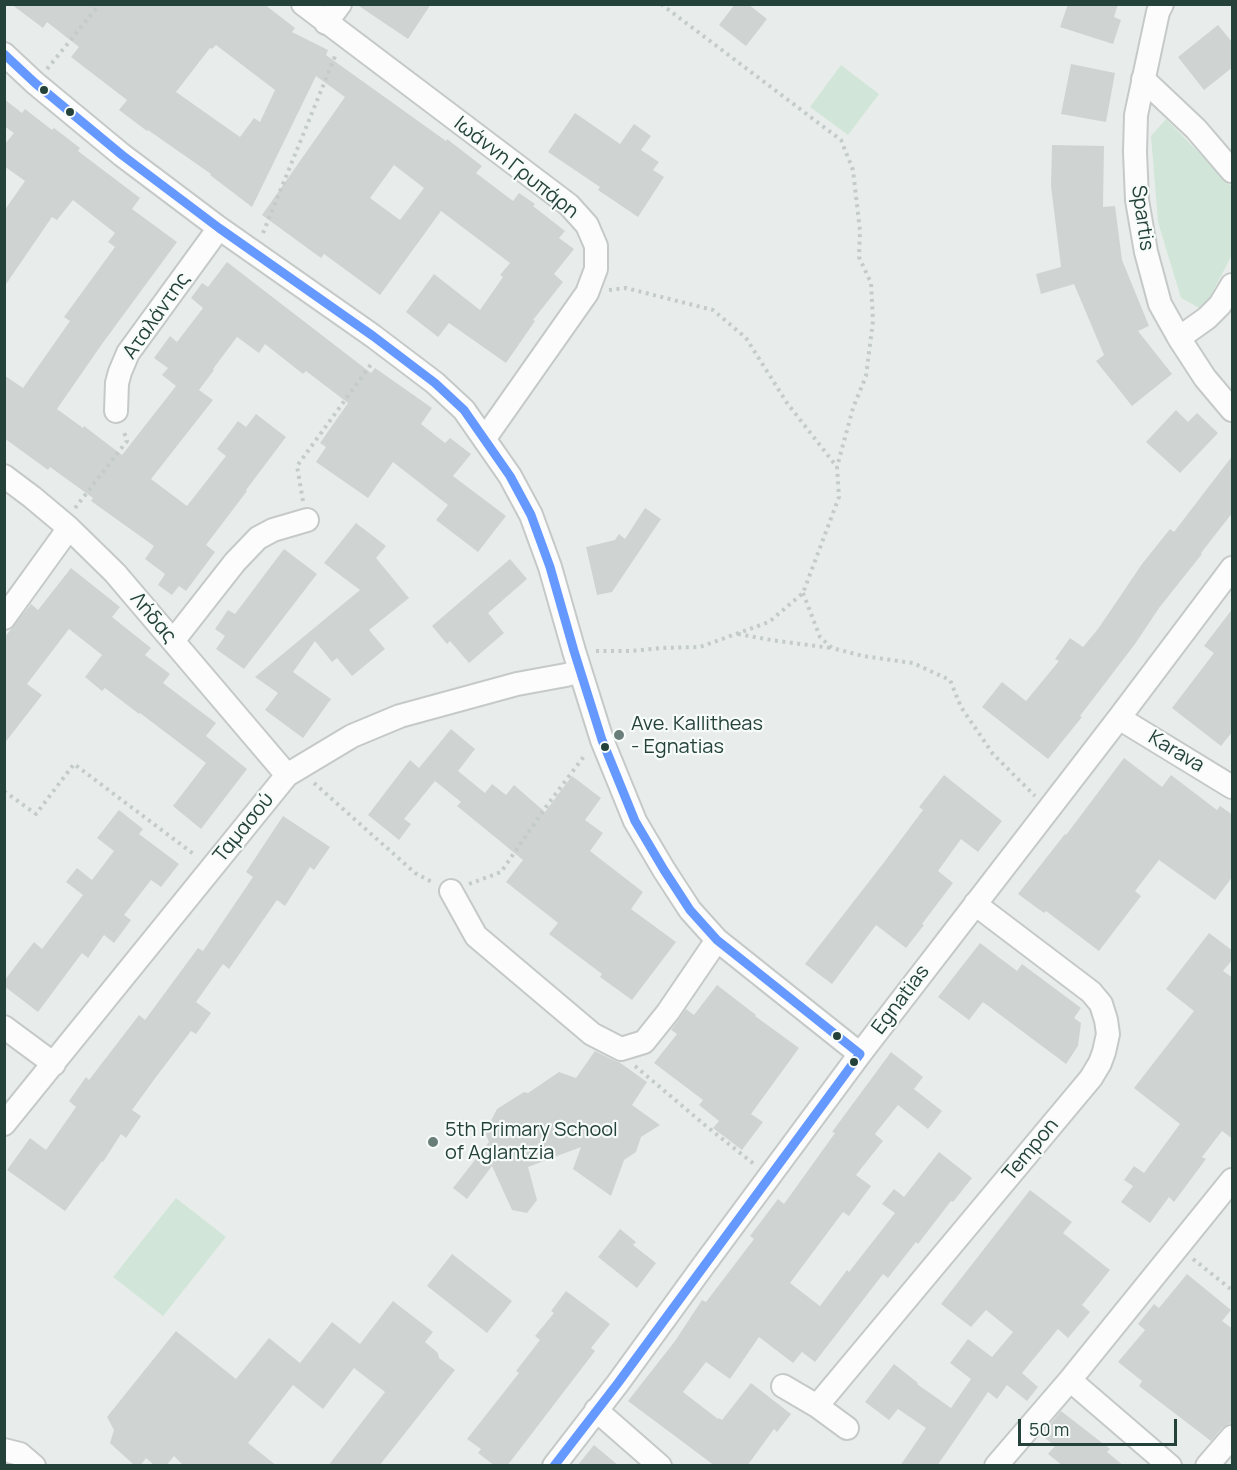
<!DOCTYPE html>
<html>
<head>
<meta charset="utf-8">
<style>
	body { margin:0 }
	#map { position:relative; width:1237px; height:1470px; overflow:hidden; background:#e8edeb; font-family:Manrope,sans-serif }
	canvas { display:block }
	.frame { position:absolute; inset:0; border:6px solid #24423a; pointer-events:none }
	.scale { position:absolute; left:1018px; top:1419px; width:159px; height:27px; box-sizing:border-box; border:3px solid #24423a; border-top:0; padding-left:8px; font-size:18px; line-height:21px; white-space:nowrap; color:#24423a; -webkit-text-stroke:4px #f7fbf9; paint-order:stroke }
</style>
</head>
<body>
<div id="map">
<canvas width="1237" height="1470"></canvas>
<div class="frame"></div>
<div class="scale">50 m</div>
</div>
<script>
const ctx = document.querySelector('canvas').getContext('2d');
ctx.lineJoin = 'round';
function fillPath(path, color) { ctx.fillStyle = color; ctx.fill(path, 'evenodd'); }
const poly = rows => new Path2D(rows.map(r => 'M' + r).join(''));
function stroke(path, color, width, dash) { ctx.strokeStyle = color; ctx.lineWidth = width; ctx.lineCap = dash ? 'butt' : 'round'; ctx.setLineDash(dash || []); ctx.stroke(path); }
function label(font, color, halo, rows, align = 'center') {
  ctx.font = font + ' Manrope,sans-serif'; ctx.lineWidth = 4.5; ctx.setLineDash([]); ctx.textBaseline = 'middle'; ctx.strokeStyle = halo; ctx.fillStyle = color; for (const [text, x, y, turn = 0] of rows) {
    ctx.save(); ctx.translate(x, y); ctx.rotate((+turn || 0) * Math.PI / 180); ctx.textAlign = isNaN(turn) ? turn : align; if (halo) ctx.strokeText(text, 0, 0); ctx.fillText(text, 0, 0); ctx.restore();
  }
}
fillPath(poly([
	[841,65,879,94,848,135,810,107],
	[1166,119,1232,187,1232,255,1203,310,1181,298,1158,222,1151,136],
	[176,1198,226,1237,163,1316,113,1277]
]), '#d1e6d8');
fillPath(poly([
	[11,4,264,4,295,28,292,32,328,50,326,55,446,141,447,139,482,166,476,173,513,201,519,193,535,204,533,206,565,231,559,238,574,249,554,274,563,282,533,320,535,321,506,363,449,323,438,337,406,312,434,274,480,310,503,277,500,275,510,263,441,211,380,295,324,254,321,258,262,215,345,97,316,76,252,207,210,175,211,174,148,130,147,131,119,110,127,100,71,57,79,47,47,22,43,28],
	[216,45,275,90,260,122,254,118,240,137,176,92,210,48,212,49],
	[394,165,424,188,400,220,370,198],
	[356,4,431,4,408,39],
	[735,4,748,4,767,19,746,46,719,25],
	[1068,4,1118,4,1114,17,1121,20,1113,44,1060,27],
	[1218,25,1233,43,1233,67,1204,90,1178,57],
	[1071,64,1115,73,1106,122,1061,114],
	[4,99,22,113,25,109,52,130,54,128,80,148,78,151,140,198,132,209,177,242,102,344,57,409,83,428,84,426,122,455,176,386,162,375,168,368,154,358,170,336,177,342,203,308,191,298,202,283,208,287,227,262,371,373,375,368,432,408,421,424,445,443,450,438,471,454,453,476,506,516,478,552,436,520,448,505,393,462,368,498,316,462,326,447,320,443,348,403,306,371,303,374,265,344,259,353,237,337,213,369,214,370,199,390,213,400,151,479,187,506,226,456,217,449,238,421,246,427,256,414,286,437,246,490,247,491,206,545,215,552,186,591,179,586,172,595,158,585,165,574,145,559,154,546,91,501,93,498,50,467,48,470,4,438,4,375,23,388,70,321,64,317,115,247,108,242,115,233,73,200,57,220,52,217,4,287,4,211,25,181,4,166,4,145,14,133,4,126],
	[575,113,620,144,634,124,651,136,641,150,659,162,653,170,664,177,638,217,598,190,600,187,548,152],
	[1052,145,1104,146,1103,207,1115,206,1122,260,1149,326,1138,331,1172,374,1132,406,1096,361,1104,355,1074,284,1041,294,1036,274,1061,267,1051,186],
	[1176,410,1188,422,1197,413,1218,433,1180,473,1146,442],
	[1233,455,1233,512,1201,553,1202,554,1159,608,1135,644,1080,716,1082,717,1048,759,982,707,1002,682,1026,701,1059,661,1055,659,1070,638,1083,647,1098,629,1142,564,1170,529,1174,532],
	[645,508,661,519,612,592,597,595,586,547,615,540,619,534,625,539],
	[356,523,386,546,376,558,409,598,369,630,385,649,352,676,337,658,332,662,315,641,293,672,331,699,303,738,265,710,278,693,255,677,360,590,324,563],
	[284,549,317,574,244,669,216,649,225,636,215,629,228,610,235,614],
	[510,559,527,579,488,613,504,633,469,663,450,641,447,644,432,626],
	[71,568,120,607,112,617,151,648,145,655,170,674,163,683,216,723,206,736,247,769,201,829,173,806,206,763,140,713,139,714,105,688,102,691,85,677,102,655,69,629,27,684,42,695,4,744,4,638,31,604,38,610],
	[1233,608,1233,731,1221,746,1172,708,1214,653,1204,646],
	[451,729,475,749,458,771,485,793,492,784,506,795,514,785,545,812,572,776,601,798,585,820,603,833,590,851,643,892,631,909,676,942,632,1000,600,977,602,974,549,934,558,923,506,882,523,860,457,806,461,802,435,781,404,819,411,824,399,840,368,815,410,760,419,768],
	[1124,758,1162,787,1171,775,1217,810,1220,806,1233,815,1233,876,1215,900,1159,860,1135,891,1141,896,1099,951,1046,911,1044,913,1018,894,1065,834,1066,835],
	[944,775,1002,821,978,852,961,839,938,871,953,883,922,924,924,925,906,948,876,925,832,984,805,964,885,861,923,810,919,807],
	[119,810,143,829,139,834,179,864,161,887,151,880,124,915,131,920,114,943,104,935,88,958,82,953,38,1012,4,986,4,981,34,942,42,949,83,895,66,882,77,868,92,880,114,851,97,838],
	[283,816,330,847,314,870,310,867,285,906,277,900,229,969,223,964,196,1002,211,1013,196,1034,191,1031,156,1077,132,1110,141,1116,126,1138,121,1134,103,1162,102,1161,65,1211,7,1170,30,1138,46,1150,76,1107,69,1101,86,1077,89,1080,139,1015,145,1020,198,948,203,951,253,877,246,872],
	[1209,933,1233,951,1233,959,1223,971,1233,978,1233,1139,1222,1131,1202,1157,1206,1159,1174,1202,1169,1197,1150,1223,1121,1202,1133,1186,1124,1180,1134,1166,1144,1173,1180,1124,1134,1088,1194,1011,1166,989],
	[980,943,1017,971,1022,964,1081,1008,1074,1018,1081,1023,1078,1046,1066,1064,983,1002,969,1020,938,997],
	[717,985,756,1015,755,1016,799,1048,751,1114,763,1122,742,1150,713,1128,719,1121,699,1105,703,1100,654,1063,677,1034,671,1030,686,1009,694,1015],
	[595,1051,615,1061,619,1062,647,1082,632,1105,660,1125,641,1137,636,1152,624,1160,611,1196,573,1169,581,1147,528,1167,537,1200,527,1213,512,1210,492,1166,467,1199,453,1188,489,1142,485,1132,497,1109,524,1092,528,1093,559,1072,576,1078],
	[891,1052,923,1077,914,1089,942,1111,928,1129,898,1105,875,1134,883,1141,856,1175,871,1186,849,1216,843,1212,790,1283,820,1306,847,1270,849,1272,895,1213,882,1204,894,1189,904,1197,939,1152,972,1178,953,1202,951,1201,918,1244,916,1242,888,1278,883,1274,815,1362,802,1352,793,1363,759,1337,730,1379,706,1362,683,1392,718,1419,719,1418,722,1420,751,1383,791,1414,777,1432,774,1429,747,1466,715,1466,628,1401,675,1341,702,1300,706,1302,754,1239,750,1236,778,1199,784,1204,835,1133,832,1132],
	[1030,1190,1072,1222,1063,1233,1110,1270,1082,1305,1090,1312,1068,1338,1058,1329,1022,1373,1038,1387,1027,1401,1007,1385,997,1399,988,1392,937,1466,900,1466,926,1428,898,1409,889,1420,865,1402,894,1364,918,1383,917,1384,951,1408,971,1379,950,1363,968,1339,992,1357,1013,1332,986,1310,971,1327,941,1304],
	[620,1229,636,1242,633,1245,656,1263,637,1288,598,1257],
	[452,1254,512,1301,487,1333,427,1286],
	[1187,1274,1231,1310,1222,1321,1233,1329,1233,1421,1230,1424,1222,1428,1211,1441,1139,1386,1142,1381,1118,1362,1145,1330,1138,1324,1154,1304,1159,1308],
	[566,1291,610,1324,591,1348,595,1351,507,1466,495,1466,478,1453,481,1449,467,1439,519,1373,516,1371,540,1340,535,1336,554,1313,551,1311],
	[393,1301,433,1332,425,1342,438,1353,439,1358,455,1370,379,1466,328,1466,385,1392,354,1368,323,1409,293,1385,248,1443,277,1466,184,1466,174,1456,166,1466,155,1466,146,1458,140,1466,135,1466,110,1443,114,1430,107,1417,176,1331,236,1379,269,1338,300,1363,332,1322,360,1344],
	[1061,1411,1110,1449,1107,1452,1124,1466,1063,1466,1048,1454,1055,1446,1041,1435],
	[594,1445,619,1466,577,1466]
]), '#cfd4d2');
const minor = poly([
	[303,4,569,205,587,225,596,246,596,269,587,293,485,438],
	[1162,4,1158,12,1136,115,1135,152,1137,200,1146,252,1160,304,1179,338,1205,378,1232,410],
	[326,23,340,4],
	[4,54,35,83,122,155,219,228,373,336,435,383,464,410,510,476,531,515,550,567,574,651,602,740,635,821,664,870,690,910,717,940,860,1054],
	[1143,79,1196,129,1232,171],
	[1179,338,1207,318,1220,305,1232,285],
	[116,411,117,383,120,372,128,353,219,228],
	[4,476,32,497,69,528,115,573,287,775],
	[4,618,69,528],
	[173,641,235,562,258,538,273,530,307,520],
	[1119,718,1232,787],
	[451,891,476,936,592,1034,621,1049,644,1042,668,1012,717,940],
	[4,1027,54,1064],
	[4,1124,287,775,352,736,400,716,517,684,566,675,580,671],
	[1070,1380,1170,1466],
	[783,1386,817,1406,847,1428],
	[817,1406,1091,1078,1100,1063,1104,1052,1108,1034,1106,1020,1101,1004,1091,992,975,904],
	[596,1410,660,1466],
	[4,1450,20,1454,34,1466],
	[554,1466,618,1383,703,1266,860,1054,1119,718,1232,568],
	[996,1466,1070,1380,1232,1180],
	[1207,1466,1232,1437]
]);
stroke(minor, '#c5cac8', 26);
stroke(poly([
	[47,69,100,4],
	[263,233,336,54],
	[609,290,626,288,713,310,746,338,787,403,837,467],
	[303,501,297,466,372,363],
	[75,508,127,441,123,429],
	[803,593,820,637,832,648,863,656,913,663,950,680,961,707,993,754,1035,796],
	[738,634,771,640,831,648],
	[596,651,630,651,661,648,700,647,769,622,803,593,839,497,837,467,853,408,866,376,873,321,871,283,859,257,860,231,853,170,841,140,661,4],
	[314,783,415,873,432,882],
	[4,791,36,814,74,764,195,855],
	[469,884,501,872,548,804,585,755],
	[635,1066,706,1126,754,1164],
	[1193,1259,1232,1290]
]), '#c3ccca', 4, [3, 4.5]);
stroke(minor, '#fcfcfc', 22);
stroke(poly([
	[4,54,35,83,122,155,219,228,373,336,435,383,464,410,510,476,531,515,550,567,574,651,602,740,635,821,664,870,690,910,717,940,860,1054],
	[554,1466,618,1383,860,1054]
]), '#69f', 9);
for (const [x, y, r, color] of [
	[44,90,5,"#24423a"],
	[70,112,5,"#24423a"],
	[619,735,6,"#697e78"],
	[605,747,5,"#24423a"],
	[837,1036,5,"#24423a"],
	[854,1062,5,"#24423a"],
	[433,1142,6,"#697e78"]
]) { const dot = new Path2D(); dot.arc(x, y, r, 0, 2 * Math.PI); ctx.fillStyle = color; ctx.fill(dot); stroke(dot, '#f7fbf9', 2); }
label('20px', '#24423a', '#f7fbf9', [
	["Ιωάννη Γρυπάρη",516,168,38],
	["Spartis",1142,218,82],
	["Αταλάντης",157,316,-55],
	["Λήδας",153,618,50],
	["Karava",1176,752,31],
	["Ταμασού",244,828,-51],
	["Egnatias",901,1000,-53],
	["Tempon",1031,1150,-50]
]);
label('20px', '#24423a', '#f7fbf9', [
	["Ave. Kallitheas",631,724],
	["- Egnatias",631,747],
	["5th Primary School",445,1130],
	["of Aglantzia",445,1153]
], 'left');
</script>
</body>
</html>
